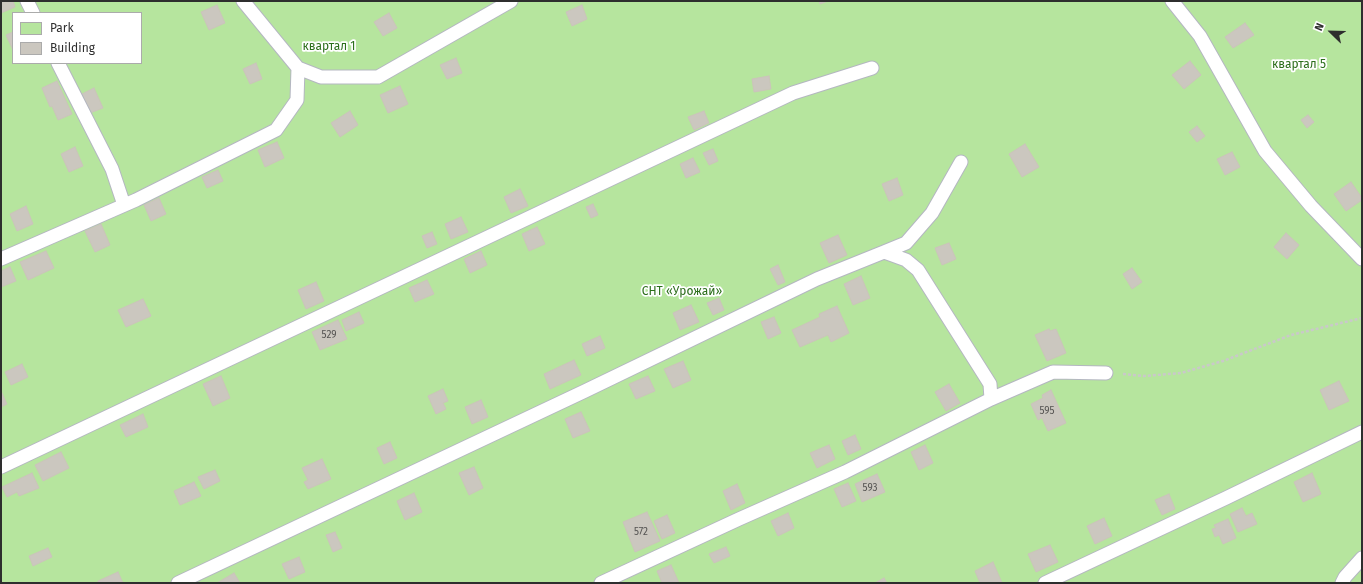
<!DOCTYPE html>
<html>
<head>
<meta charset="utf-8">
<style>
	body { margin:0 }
	#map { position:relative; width:1363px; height:584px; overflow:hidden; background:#efe9e1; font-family:"Fira Sans",sans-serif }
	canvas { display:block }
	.frame { position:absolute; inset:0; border:2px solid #2e2e2e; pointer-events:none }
	.legend { position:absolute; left:12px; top:12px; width:130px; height:52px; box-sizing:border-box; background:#fff; border:1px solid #ababab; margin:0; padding:5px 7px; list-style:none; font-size:12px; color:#2e2e2e }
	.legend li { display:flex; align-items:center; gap:8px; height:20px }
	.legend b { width:20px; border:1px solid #ababab }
	.north { position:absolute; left:1311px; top:12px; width:40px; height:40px; -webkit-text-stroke:3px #fff; paint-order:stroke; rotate:293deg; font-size:11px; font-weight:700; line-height:16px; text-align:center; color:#2e2e2e }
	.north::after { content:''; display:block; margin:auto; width:14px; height:18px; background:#2e2e2e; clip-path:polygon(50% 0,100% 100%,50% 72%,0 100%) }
</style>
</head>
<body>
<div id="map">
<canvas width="1363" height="584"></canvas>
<div class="frame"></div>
<ul class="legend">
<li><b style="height:11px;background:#b6e59e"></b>Park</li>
<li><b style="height:11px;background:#cbc7bf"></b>Building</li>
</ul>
<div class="north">N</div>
</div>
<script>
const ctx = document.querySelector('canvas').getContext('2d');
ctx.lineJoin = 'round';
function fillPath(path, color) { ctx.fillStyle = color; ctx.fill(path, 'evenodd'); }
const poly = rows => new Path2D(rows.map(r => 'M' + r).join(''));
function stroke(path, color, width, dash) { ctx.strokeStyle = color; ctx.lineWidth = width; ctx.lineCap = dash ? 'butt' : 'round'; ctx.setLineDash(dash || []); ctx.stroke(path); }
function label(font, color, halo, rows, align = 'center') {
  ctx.font = font + ' "Fira Sans",sans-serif'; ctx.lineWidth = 3.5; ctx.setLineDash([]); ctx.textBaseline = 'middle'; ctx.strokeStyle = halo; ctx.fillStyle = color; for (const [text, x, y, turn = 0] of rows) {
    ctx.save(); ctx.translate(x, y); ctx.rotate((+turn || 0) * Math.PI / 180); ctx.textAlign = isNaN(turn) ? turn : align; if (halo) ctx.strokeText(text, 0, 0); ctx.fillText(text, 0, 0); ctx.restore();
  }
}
fillPath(poly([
	[1,1,1362,1,1362,583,1,583],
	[13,13,141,13,141,63,13,63]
]), '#b6e59e');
const building = poly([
	[1,1,13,1,15,7,1,13,1,1],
	[819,1,828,1,820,4,819,1],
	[217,5,225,23,209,30,201,12,217,5],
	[582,5,587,19,572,26,566,12,582,5],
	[389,13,397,28,383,36,374,22,389,13],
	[1245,23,1254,35,1233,48,1225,37,1245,23],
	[13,32,13,50,6,35,13,32],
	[456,58,462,73,447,79,440,65,456,58],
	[1190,61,1201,75,1184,89,1172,75,1190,61],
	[256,63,262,79,250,84,243,69,256,63],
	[769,76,771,89,754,92,752,79,769,76],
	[57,81,72,114,58,120,52,106,50,107,42,88,57,81],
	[400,86,408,104,388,113,380,95,400,86],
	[94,88,103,108,90,113,82,94,94,88],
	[350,111,358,125,340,137,331,123,350,111],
	[704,111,709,123,694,130,688,117,704,111],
	[1308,115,1314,122,1307,128,1301,120,1308,115],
	[1197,126,1205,136,1197,142,1189,132,1197,126],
	[277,142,284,158,265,167,258,150,277,142],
	[1025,144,1039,167,1022,177,1009,154,1025,144],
	[75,147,83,166,69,172,61,154,75,147],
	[713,149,718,161,709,165,703,153,713,149],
	[1232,152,1240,167,1225,175,1217,159,1232,152],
	[693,158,700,172,686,178,680,164,693,158],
	[218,170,223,181,207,188,202,177,218,170],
	[897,178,903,195,889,201,882,184,897,178],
	[1351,182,1362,198,1362,200,1346,211,1334,194,1351,182],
	[520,189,528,206,511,213,504,197,520,189],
	[159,198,166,214,151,221,144,205,159,198],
	[593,204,598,215,591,218,586,207,593,204],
	[26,206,33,224,17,231,10,214,26,206],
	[461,217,468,232,451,239,445,224,461,217],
	[101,224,110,245,95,252,85,231,101,224],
	[537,227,545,244,529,251,522,234,537,227],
	[432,232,437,244,427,248,422,236,432,232],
	[1286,233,1299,245,1287,259,1274,247,1286,233],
	[838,235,847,255,829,263,820,243,838,235],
	[949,243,956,259,942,265,935,248,949,243],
	[46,251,54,268,28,280,20,262,46,251],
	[481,251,487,265,470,273,464,259,481,251],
	[778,265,785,282,778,285,770,269,778,265],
	[10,267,16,281,1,287,1,271,10,267],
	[1132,268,1142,282,1132,289,1123,274,1132,268],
	[861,276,870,298,853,305,844,284,861,276],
	[427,280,434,294,415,302,409,288,427,280],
	[316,282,324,301,306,309,298,290,316,282],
	[719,298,724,310,713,315,707,303,719,298],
	[143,299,151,316,126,327,118,310,143,299],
	[691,305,699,322,680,330,673,313,691,305],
	[837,306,849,333,831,342,828,335,800,347,792,330,820,317,819,314,837,306],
	[359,312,364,323,346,331,342,320,359,312],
	[774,317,781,333,768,339,761,322,774,317],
	[338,320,347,339,320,350,312,332,338,320],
	[1049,329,1050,331,1056,329,1066,353,1047,361,1035,335,1049,329],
	[600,336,605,348,587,356,582,344,600,336],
	[574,360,581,375,550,389,544,374,574,360],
	[683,361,691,380,673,388,664,369,683,361],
	[22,364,28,377,11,385,5,372,22,364],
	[221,376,230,398,213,406,203,384,221,376],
	[648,376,655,391,636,399,629,384,648,376],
	[1339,381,1349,401,1329,410,1320,390,1339,381],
	[949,384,960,403,946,411,935,392,949,384],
	[443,389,448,401,443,403,446,409,436,414,428,396,443,389],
	[1051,390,1066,423,1048,431,1042,418,1038,420,1031,404,1043,398,1042,395,1051,390],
	[1,391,7,404,1,407,1,391],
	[481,400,488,417,472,424,465,407,481,400],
	[581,412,590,431,573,438,565,419,581,412],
	[143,414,148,427,126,437,120,425,143,414],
	[855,435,861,449,848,455,842,441,855,435],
	[390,442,397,458,384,464,377,448,390,442],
	[829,445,835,459,817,468,810,453,829,445],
	[925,445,933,463,919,470,911,452,925,445],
	[61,452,69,468,43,481,35,465,61,452],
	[322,459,331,479,308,489,304,482,308,480,302,468,322,459],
	[474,467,483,488,469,495,459,473,474,467],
	[215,470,220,481,204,489,198,477,215,470],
	[32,473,39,488,19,496,17,492,7,497,2,487,32,473],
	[1312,473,1321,494,1303,502,1294,482,1312,473],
	[877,474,885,492,862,502,855,484,877,474],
	[194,482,201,496,180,505,174,491,194,482],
	[848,483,856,501,842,507,834,489,848,483],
	[737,484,745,503,731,510,723,491,737,484],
	[414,493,422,512,405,520,397,501,414,493],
	[1169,494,1175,509,1162,515,1155,500,1169,494],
	[1242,508,1246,516,1252,513,1257,524,1238,532,1230,514,1242,508],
	[647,512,660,541,635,552,623,522,647,512],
	[788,513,794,528,778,536,771,521,788,513],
	[667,515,675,533,662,539,654,521,667,515],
	[1104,518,1112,536,1095,544,1087,526,1104,518],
	[1228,519,1236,538,1223,544,1219,535,1215,537,1212,529,1216,528,1214,525,1228,519],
	[335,532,342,548,333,552,326,535,335,532],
	[1050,545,1058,562,1036,572,1028,554,1050,545],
	[726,547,730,556,714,563,709,554,726,547],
	[48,548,52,557,33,566,29,556,48,548],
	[299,557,305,572,289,579,282,564,299,557],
	[993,562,1002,583,980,583,975,571,993,562],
	[671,565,679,583,662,583,657,571,671,565],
	[118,572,123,583,98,583,98,581,118,572],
	[234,573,240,583,217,583,234,573],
	[884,578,887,583,875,583,884,578]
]);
fillPath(building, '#cbc7bf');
stroke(building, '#cbc5ba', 1);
const lane = poly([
	[27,1,33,13],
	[1172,1,1200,36,1265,151,1311,206,1362,259],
	[58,63,112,169,124,205],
	[298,68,321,77,378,77,511,1],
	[884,252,906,243,932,213,961,162],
	[1,259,136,200,276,130,297,100,298,68,243,1],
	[1,467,793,93,872,68],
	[178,583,585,391,817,279,884,252,906,260,918,270,990,384,991,399],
	[601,583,739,519,845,472,991,399,1053,372,1106,373],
	[1045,583,1226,498,1362,432],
	[1342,583,1345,577,1362,558]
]);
stroke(lane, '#b4b7c1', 15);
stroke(poly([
	[1123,374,1144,376,1181,373,1223,361,1291,335,1362,318]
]), '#c9c9c9', 2.5, [3, 2]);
stroke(lane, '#fff', 13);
label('10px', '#555452', null, [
	["529",329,335],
	["595",1047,411],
	["593",870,488],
	["572",641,532]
]);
label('12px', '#2c6e1b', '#fff', [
	["квартал 1",329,47],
	["квартал 5",1299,65],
	["СНТ «Урожай»",682,292]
]);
</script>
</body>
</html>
